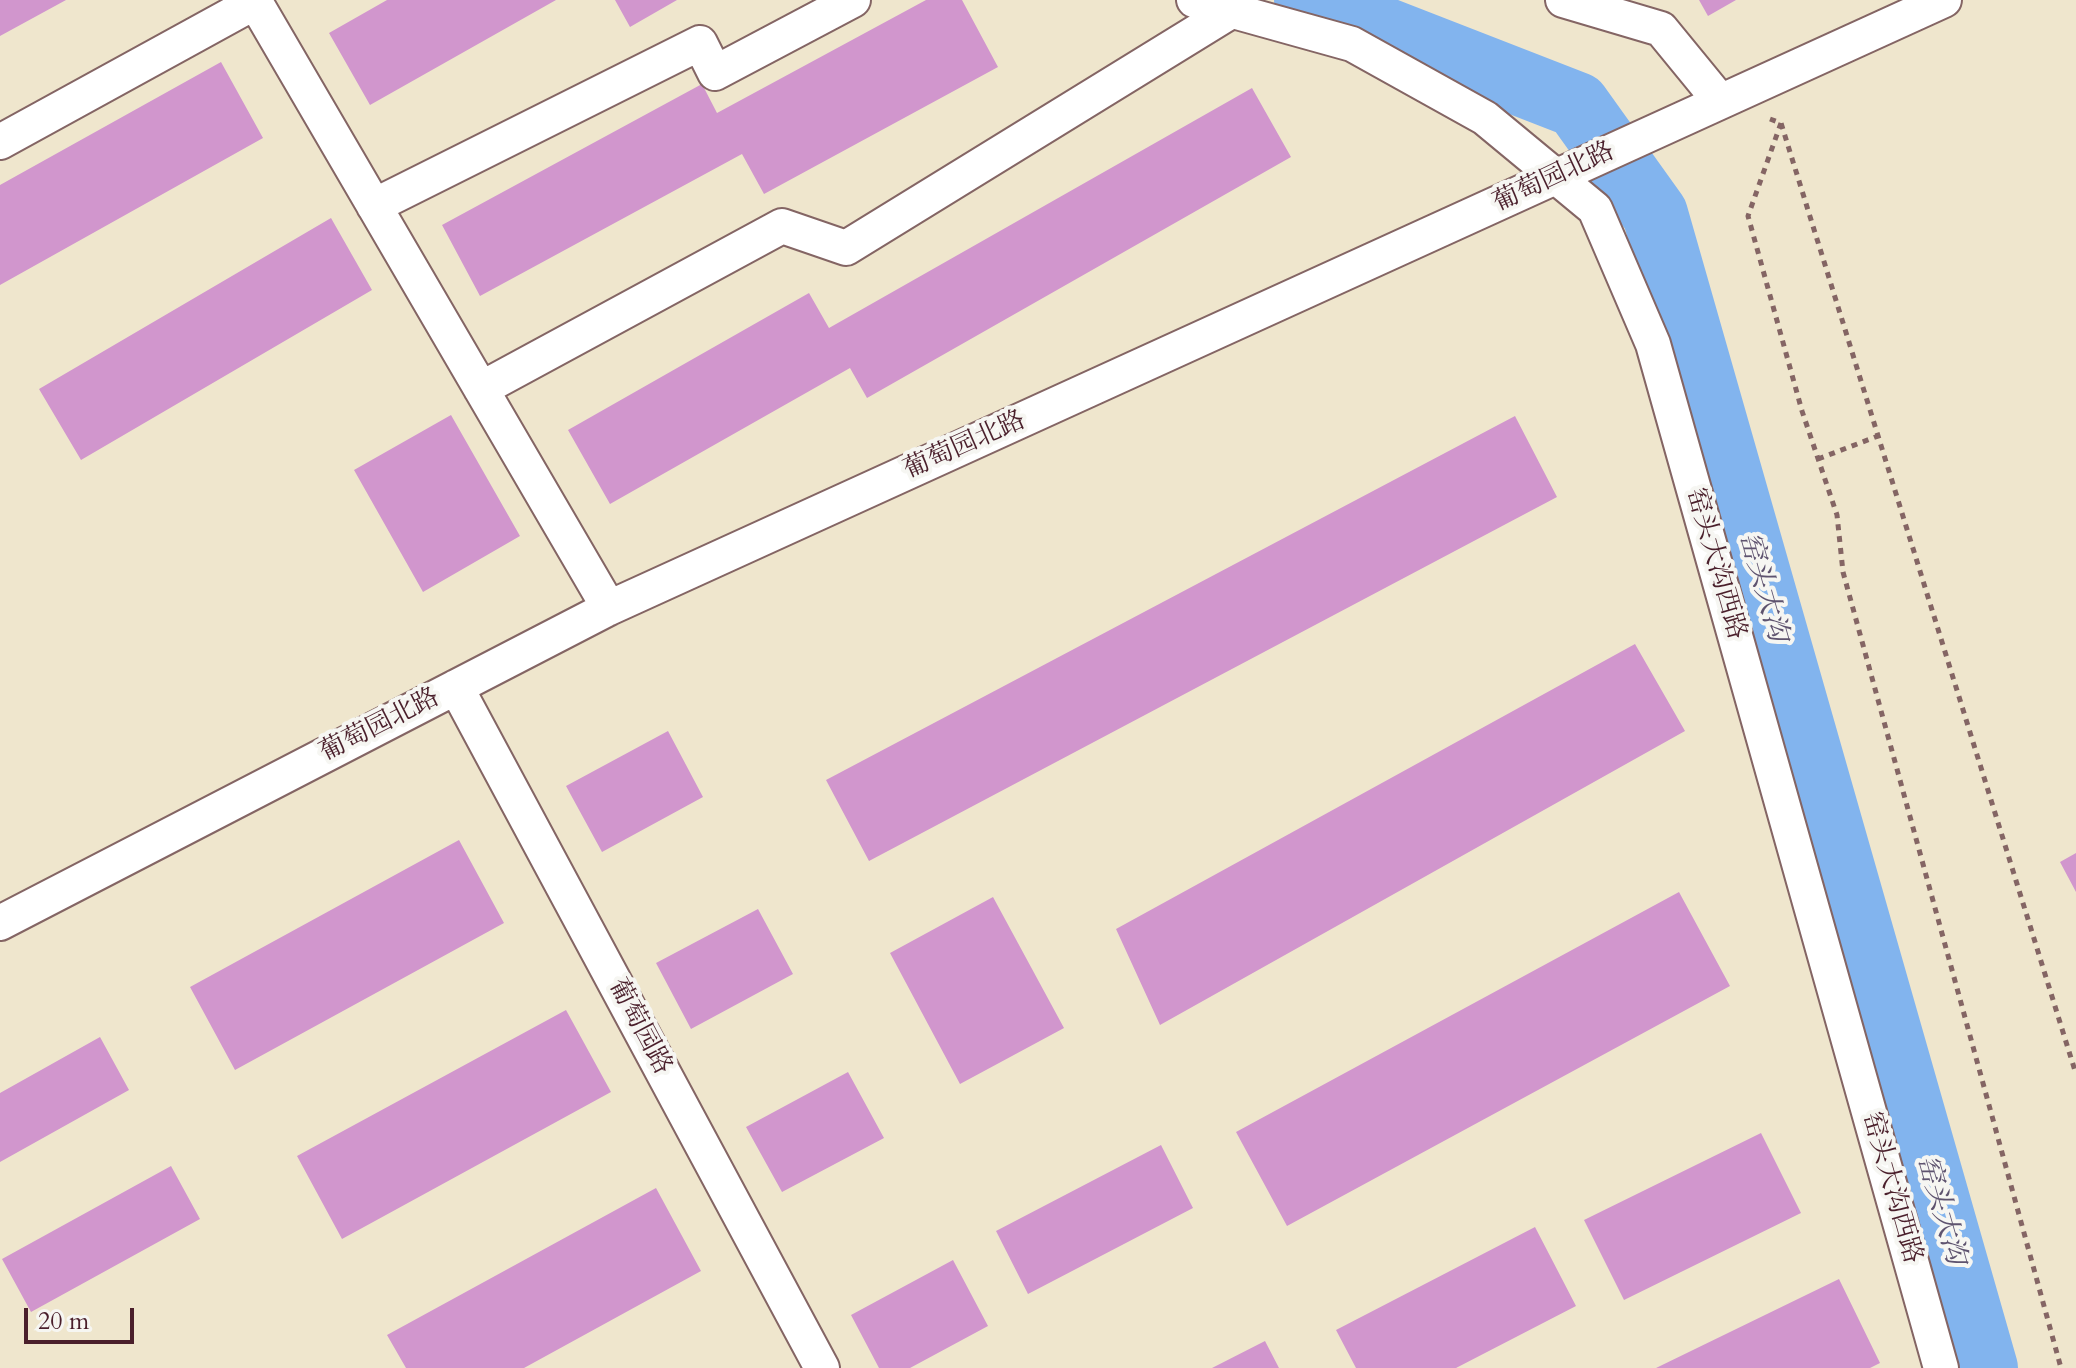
<!DOCTYPE html>
<html>
<head>
<meta charset="utf-8">
<style>
	body { margin:0 }
	#map { position:relative; width:2076px; height:1368px; overflow:hidden; background:#efe6cd; font-family:Cardo,serif }
	canvas { display:block }
	.scale { position:absolute; left:24px; top:1308px; width:110px; height:36px; box-sizing:border-box; border:4px solid #4a1f2b; border-top:0; padding-left:10px; font-size:24px; line-height:28px; white-space:nowrap; color:#4a1f2b; -webkit-text-stroke:6px #f6f6f2; paint-order:stroke }
</style>
</head>
<body>
<div id="map">
<canvas width="2076" height="1368"></canvas>
<div class="scale">20 m</div>
</div>
<script>
const ctx = document.querySelector('canvas').getContext('2d');
ctx.lineJoin = 'round';
const poly = rows => new Path2D(rows.map(r => 'M' + r).join(''));
function stroke(path, color, width, dash) { ctx.strokeStyle = color; ctx.lineWidth = width; ctx.lineCap = dash ? 'butt' : 'round'; ctx.setLineDash(dash || []); ctx.stroke(path); }
function fillPath(path, color) { ctx.fillStyle = color; ctx.fill(path, 'evenodd'); }
function label(font, color, halo, rows, align = 'center') {
  ctx.font = font + ' Cardo,"Noto Serif SC",serif'; ctx.lineWidth = 8; ctx.setLineDash([]); ctx.textBaseline = 'middle'; ctx.strokeStyle = halo; ctx.fillStyle = color; for (const [text, x, y, turn = 0] of rows) {
    ctx.save(); ctx.translate(x, y); ctx.rotate((+turn || 0) * Math.PI / 180); ctx.textAlign = isNaN(turn) ? turn : align; if (halo) ctx.strokeText(text, 0, 0); ctx.fillText(text, 0, 0); ctx.restore();
  }
}
stroke(poly([
	[1307,0,1577,105,1655,214,1985,1368]
]), '#82b4ee', 66);
fillPath(poly([
	[0,0,66,0,0,36],
	[387,0,556,0,370,105,329,33],
	[615,0,677,0,630,27],
	[926,0,962,0,998,67,764,194,742,154,480,296,442,225,702,84,717,113],
	[1699,0,1736,0,1708,16],
	[221,62,263,138,0,285,0,185],
	[1252,88,1291,157,867,398,850,368,610,504,568,430,809,293,829,328],
	[331,218,372,290,81,460,39,389],
	[451,415,520,536,423,592,354,470],
	[1515,416,1557,497,869,861,826,780],
	[1635,644,1685,731,1160,1025,1116,929],
	[668,731,703,797,602,852,566,786],
	[459,840,504,923,235,1070,190,987],
	[2076,853,2076,892,2060,862],
	[1679,892,1730,986,1287,1226,1236,1132],
	[993,897,1064,1028,960,1084,890,953],
	[758,909,793,974,691,1029,656,963],
	[566,1010,611,1092,342,1239,297,1156],
	[100,1037,129,1090,0,1162,0,1093],
	[848,1072,884,1138,782,1192,746,1127],
	[1761,1133,1801,1213,1624,1300,1584,1220],
	[1161,1145,1193,1208,1028,1294,996,1231],
	[171,1166,200,1219,31,1312,2,1259],
	[656,1188,701,1271,524,1368,406,1368,387,1335],
	[1535,1227,1576,1306,1456,1368,1356,1368,1336,1330],
	[953,1260,988,1326,910,1368,879,1368,851,1315],
	[1839,1279,1880,1363,1870,1368,1656,1368],
	[1265,1341,1279,1368,1212,1368]
]), '#d196cd');
const minor = poly([
	[254,0,609,608],
	[1194,0,1352,44,1485,118,1595,209,1653,344,1941,1368],
	[1563,0,1661,29,1720,101],
	[0,142,255,2],
	[374,206,700,43,715,73,853,0],
	[481,389,782,226,846,248,1231,11],
	[456,687,822,1368],
	[0,923,609,608,1944,0]
]);
stroke(minor, '#846564', 38);
stroke(poly([
	[1770,119,1781,123,2076,1074],
	[1781,123,1748,216,1802,411,1837,515,1843,572,2061,1368],
	[1818,459,1878,436]
]), '#846564', 5, [6, 6]);
stroke(minor, '#fff', 34);
label('26px', '#4a1f2b', '#f6f6f2', [
	["葡萄园北路",1554,178,-25],
	["葡萄园北路",965,446,-24],
	["窑头大沟西路",1715,564,74],
	["葡萄园北路",380,726,-27],
	["葡萄园路",639,1027,62],
	["窑头大沟西路",1891,1188,74]
]);
label('italic 28px', '#5e536f', '#f6f6f2', [
	["窑头大沟",1762,587,74],
	["窑头大沟",1940,1210,74]
]);
</script>
</body>
</html>
